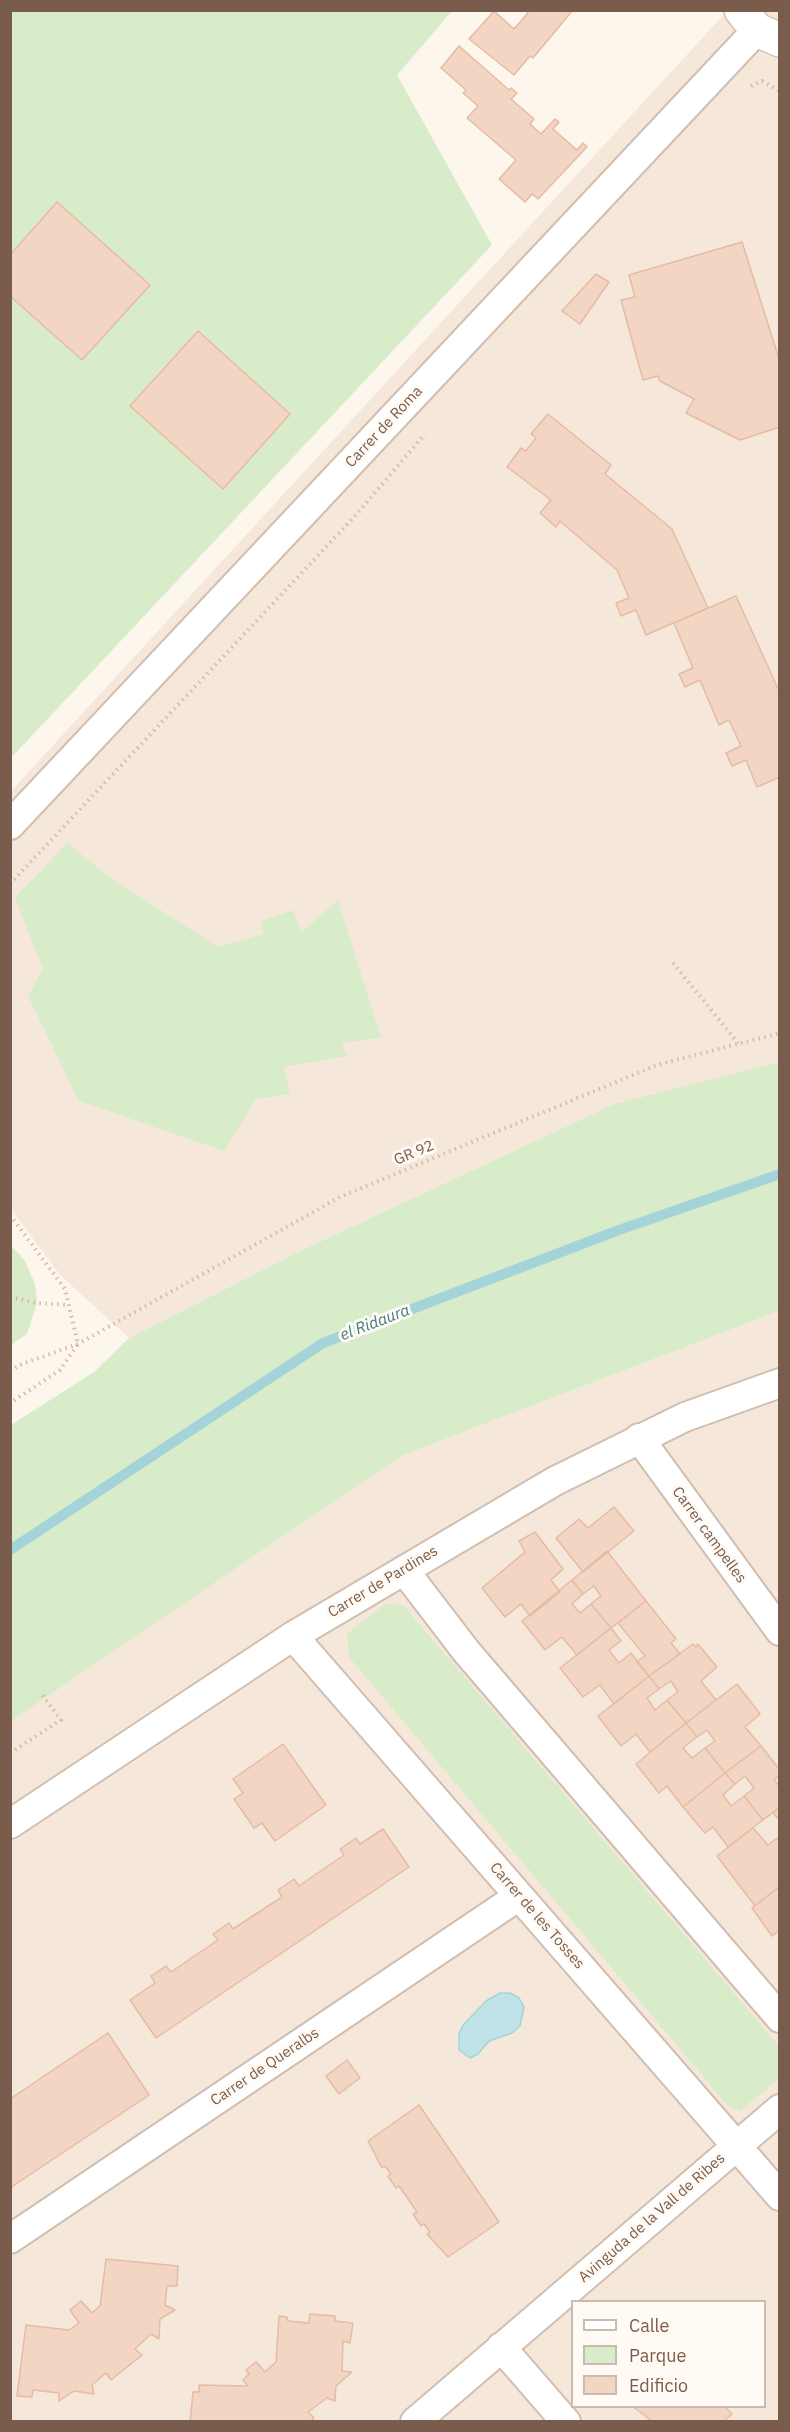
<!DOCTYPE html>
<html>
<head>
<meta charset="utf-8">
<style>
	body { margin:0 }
	#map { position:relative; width:790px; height:2432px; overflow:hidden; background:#fdf6ec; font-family:"IBM Plex Sans",sans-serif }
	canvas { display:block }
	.frame { position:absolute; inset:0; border:12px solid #7a5c4d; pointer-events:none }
	.legend { position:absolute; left:571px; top:2300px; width:195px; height:108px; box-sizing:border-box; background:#fffaf3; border:2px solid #cabbb1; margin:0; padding:8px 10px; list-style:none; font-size:18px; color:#7a5c4d }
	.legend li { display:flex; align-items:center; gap:12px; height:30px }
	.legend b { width:30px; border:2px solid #cabbb1 }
</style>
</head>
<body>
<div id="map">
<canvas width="790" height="2432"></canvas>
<div class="frame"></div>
<ul class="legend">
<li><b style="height:8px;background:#fff"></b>Calle</li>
<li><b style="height:16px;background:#d8ecc9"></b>Parque</li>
<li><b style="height:16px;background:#f3d5c3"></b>Edificio</li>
</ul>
</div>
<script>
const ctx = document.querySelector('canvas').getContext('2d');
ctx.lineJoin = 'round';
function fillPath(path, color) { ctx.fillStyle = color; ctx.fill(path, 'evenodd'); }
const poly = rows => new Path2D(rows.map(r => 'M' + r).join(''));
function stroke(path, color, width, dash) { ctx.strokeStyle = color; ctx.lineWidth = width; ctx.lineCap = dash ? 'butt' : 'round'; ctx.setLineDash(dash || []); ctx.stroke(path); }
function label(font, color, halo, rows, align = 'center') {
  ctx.font = font + ' "IBM Plex Sans",sans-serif'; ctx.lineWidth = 6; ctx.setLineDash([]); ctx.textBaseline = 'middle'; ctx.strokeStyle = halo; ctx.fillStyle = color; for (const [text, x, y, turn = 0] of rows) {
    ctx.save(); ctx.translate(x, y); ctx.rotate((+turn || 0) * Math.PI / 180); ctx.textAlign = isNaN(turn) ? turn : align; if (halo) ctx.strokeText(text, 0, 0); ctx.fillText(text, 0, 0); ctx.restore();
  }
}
fillPath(poly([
	[727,11,779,11,779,1062,614,1104,298,1252,129,1338,60,1275,11,1209,11,791],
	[779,1311,779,2421,11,2421,10,1721,401,1456],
	[572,2302,764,2302,764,2406,572,2406]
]), '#f5e8da');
fillPath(poly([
	[11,11,452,11,397,75,492,245,11,758],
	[67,843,112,879,218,947,264,934,261,921,293,910,302,932,338,900,381,1038,342,1043,347,1056,284,1067,290,1094,256,1099,224,1151,79,1101,28,996,43,969,15,898],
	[779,1062,779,1311,401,1456,11,1721,11,1425,94,1372,129,1338,298,1252,614,1104],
	[10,1244,25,1261,35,1284,37,1303,27,1334,11,1345],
	[385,1604,403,1605,779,2046,779,2079,740,2111,730,2108,349,1657,347,1634]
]), '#d8ecc9');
const water = poly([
	[500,1993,510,1993,519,1998,524,2007,520,2026,512,2033,489,2041,478,2054,470,2058,459,2050,459,2033,464,2024,486,2001,500,1993]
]);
fillPath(water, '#bfe3e8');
stroke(water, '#a5d3da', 1.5);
stroke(poly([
	[10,1550,323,1343,619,1230,780,1174]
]), '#a5d3da', 10);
const building = poly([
	[526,10,573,10,533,58,530,56,514,75,469,39,494,11,514,29,528,13,526,10],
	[459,46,509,90,511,88,517,93,511,99,534,119,530,124,541,134,555,119,559,122,553,129,577,150,583,143,587,147,538,199,532,194,525,202,499,179,516,160,467,118,478,106,463,93,466,90,441,68,459,46],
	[57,202,150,285,82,360,10,296,10,255,57,202],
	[742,242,780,362,780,427,740,440,686,413,694,399,660,381,658,376,643,380,621,300,635,297,629,275,742,242],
	[596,274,609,282,580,324,562,311,596,274],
	[198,331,290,414,223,489,130,406,198,331],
	[548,414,611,465,605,474,672,529,708,608,646,635,636,610,621,616,616,603,629,598,617,570,560,521,556,527,540,513,551,500,507,467,521,448,526,451,536,438,531,434,548,414],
	[736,596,780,693,780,777,757,787,746,760,732,766,726,753,741,746,729,720,719,725,700,680,685,687,679,674,693,668,674,623,736,596],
	[614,1507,634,1531,583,1572,556,1538,579,1519,588,1528,614,1507],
	[535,1532,563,1569,551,1580,560,1592,530,1616,521,1604,505,1617,482,1588,525,1552,519,1541,535,1532],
	[607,1551,646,1601,611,1628,591,1604,601,1596,594,1586,583,1594,572,1580,607,1551],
	[572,1580,583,1594,572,1604,580,1613,591,1604,611,1628,577,1655,562,1637,545,1650,522,1621,572,1580],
	[646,1601,676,1639,671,1643,680,1654,649,1676,637,1662,645,1656,618,1623,646,1601],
	[611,1628,621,1641,609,1650,619,1663,631,1653,649,1676,614,1704,600,1685,583,1697,560,1668,611,1628],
	[693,1644,696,1647,698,1644,717,1667,701,1681,716,1700,686,1723,667,1700,678,1692,671,1681,659,1689,649,1676,693,1644],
	[649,1676,659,1689,647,1698,655,1710,667,1700,686,1723,650,1752,636,1734,621,1746,598,1716,649,1676],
	[737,1684,760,1714,745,1727,761,1746,725,1773,705,1748,715,1741,707,1730,697,1737,686,1723,737,1684],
	[686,1723,697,1737,683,1748,692,1758,705,1748,725,1773,683,1807,667,1786,659,1793,636,1764,686,1723],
	[283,1744,326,1805,275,1841,262,1823,254,1828,234,1799,243,1793,233,1779,283,1744],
	[761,1746,780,1770,780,1775,774,1780,780,1787,780,1807,763,1820,744,1796,754,1788,745,1776,735,1784,725,1773,761,1746],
	[725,1773,735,1784,723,1795,731,1806,744,1796,763,1820,728,1847,713,1827,705,1833,683,1807,725,1773],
	[780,1807,780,1821,773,1813,780,1807],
	[753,1828,768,1845,777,1838,780,1841,780,1886,755,1906,717,1856,753,1828],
	[383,1829,409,1867,156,2038,130,2000,155,1983,151,1976,166,1966,171,1972,218,1940,213,1934,229,1923,233,1929,282,1897,278,1890,294,1879,299,1886,344,1855,340,1849,356,1838,360,1844,383,1829],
	[780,1886,780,1930,772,1936,752,1908,780,1886],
	[108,2033,149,2095,10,2188,10,2099,108,2033],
	[347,2060,360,2078,339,2094,326,2076,347,2060],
	[419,2105,499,2222,448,2257,427,2234,430,2232,424,2224,421,2226,413,2214,417,2212,399,2186,396,2188,388,2176,391,2174,385,2166,382,2168,368,2141,419,2105],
	[106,2259,178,2266,177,2286,167,2286,165,2305,175,2310,160,2319,159,2339,151,2334,135,2349,142,2355,111,2380,106,2373,92,2385,94,2394,74,2391,59,2401,59,2393,33,2390,32,2397,17,2396,26,2325,69,2330,79,2323,70,2310,81,2301,92,2313,100,2306,106,2259],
	[310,2314,335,2316,335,2321,353,2323,350,2343,343,2341,342,2371,352,2372,336,2386,335,2401,327,2398,308,2412,314,2418,310,2422,190,2422,193,2392,199,2392,199,2385,248,2386,243,2380,249,2374,246,2370,256,2362,265,2372,276,2362,279,2316,287,2317,288,2321,309,2323,310,2314],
	[632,2406,724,2406,732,2414,723,2422,653,2422,632,2406]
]);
fillPath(building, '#f3d5c3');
stroke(building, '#e6bba3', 1.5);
const minor = poly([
	[10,825,757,30],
	[639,1438,780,1631],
	[404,1570,466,1651,780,2018],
	[293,1636,780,2196],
	[10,1824,293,1636,555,1481,685,1417,780,1383],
	[10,2239,519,1896],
	[501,2347,566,2422],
	[415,2422,780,2109]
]);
const secondary = poly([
	[741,10,757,30,780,40]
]);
stroke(minor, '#d1beb0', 32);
stroke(secondary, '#d6c0b0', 36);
stroke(poly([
	[751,86,762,81,780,91],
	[10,884,355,516,425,434],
	[673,963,738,1043],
	[10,1215,65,1289,78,1344,60,1370,10,1403],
	[10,1297,37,1303,69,1305],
	[10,1371,22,1364,78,1344,340,1197,657,1065,780,1033],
	[10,1753,61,1720,40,1692]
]), '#d9b8a5', 4, [1.5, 4.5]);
stroke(minor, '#fff', 28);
stroke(secondary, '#fff', 33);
label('15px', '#7a5c4d', '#fffaf3', [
	["Carrer de Roma",384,427,-47],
	["GR 92",414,1153,-23],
	["Carrer campelles",709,1535,54],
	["Carrer de Pardines",383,1582,-31],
	["Carrer de les Tosses",537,1916,49],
	["Carrer de Queralbs",265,2067,-34],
	["Avinguda de la Vall de Ribes",652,2218,-41]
]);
label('italic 16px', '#437c86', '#fffaf3', [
	["el Ridaura",375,1323,-21]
]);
</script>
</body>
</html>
